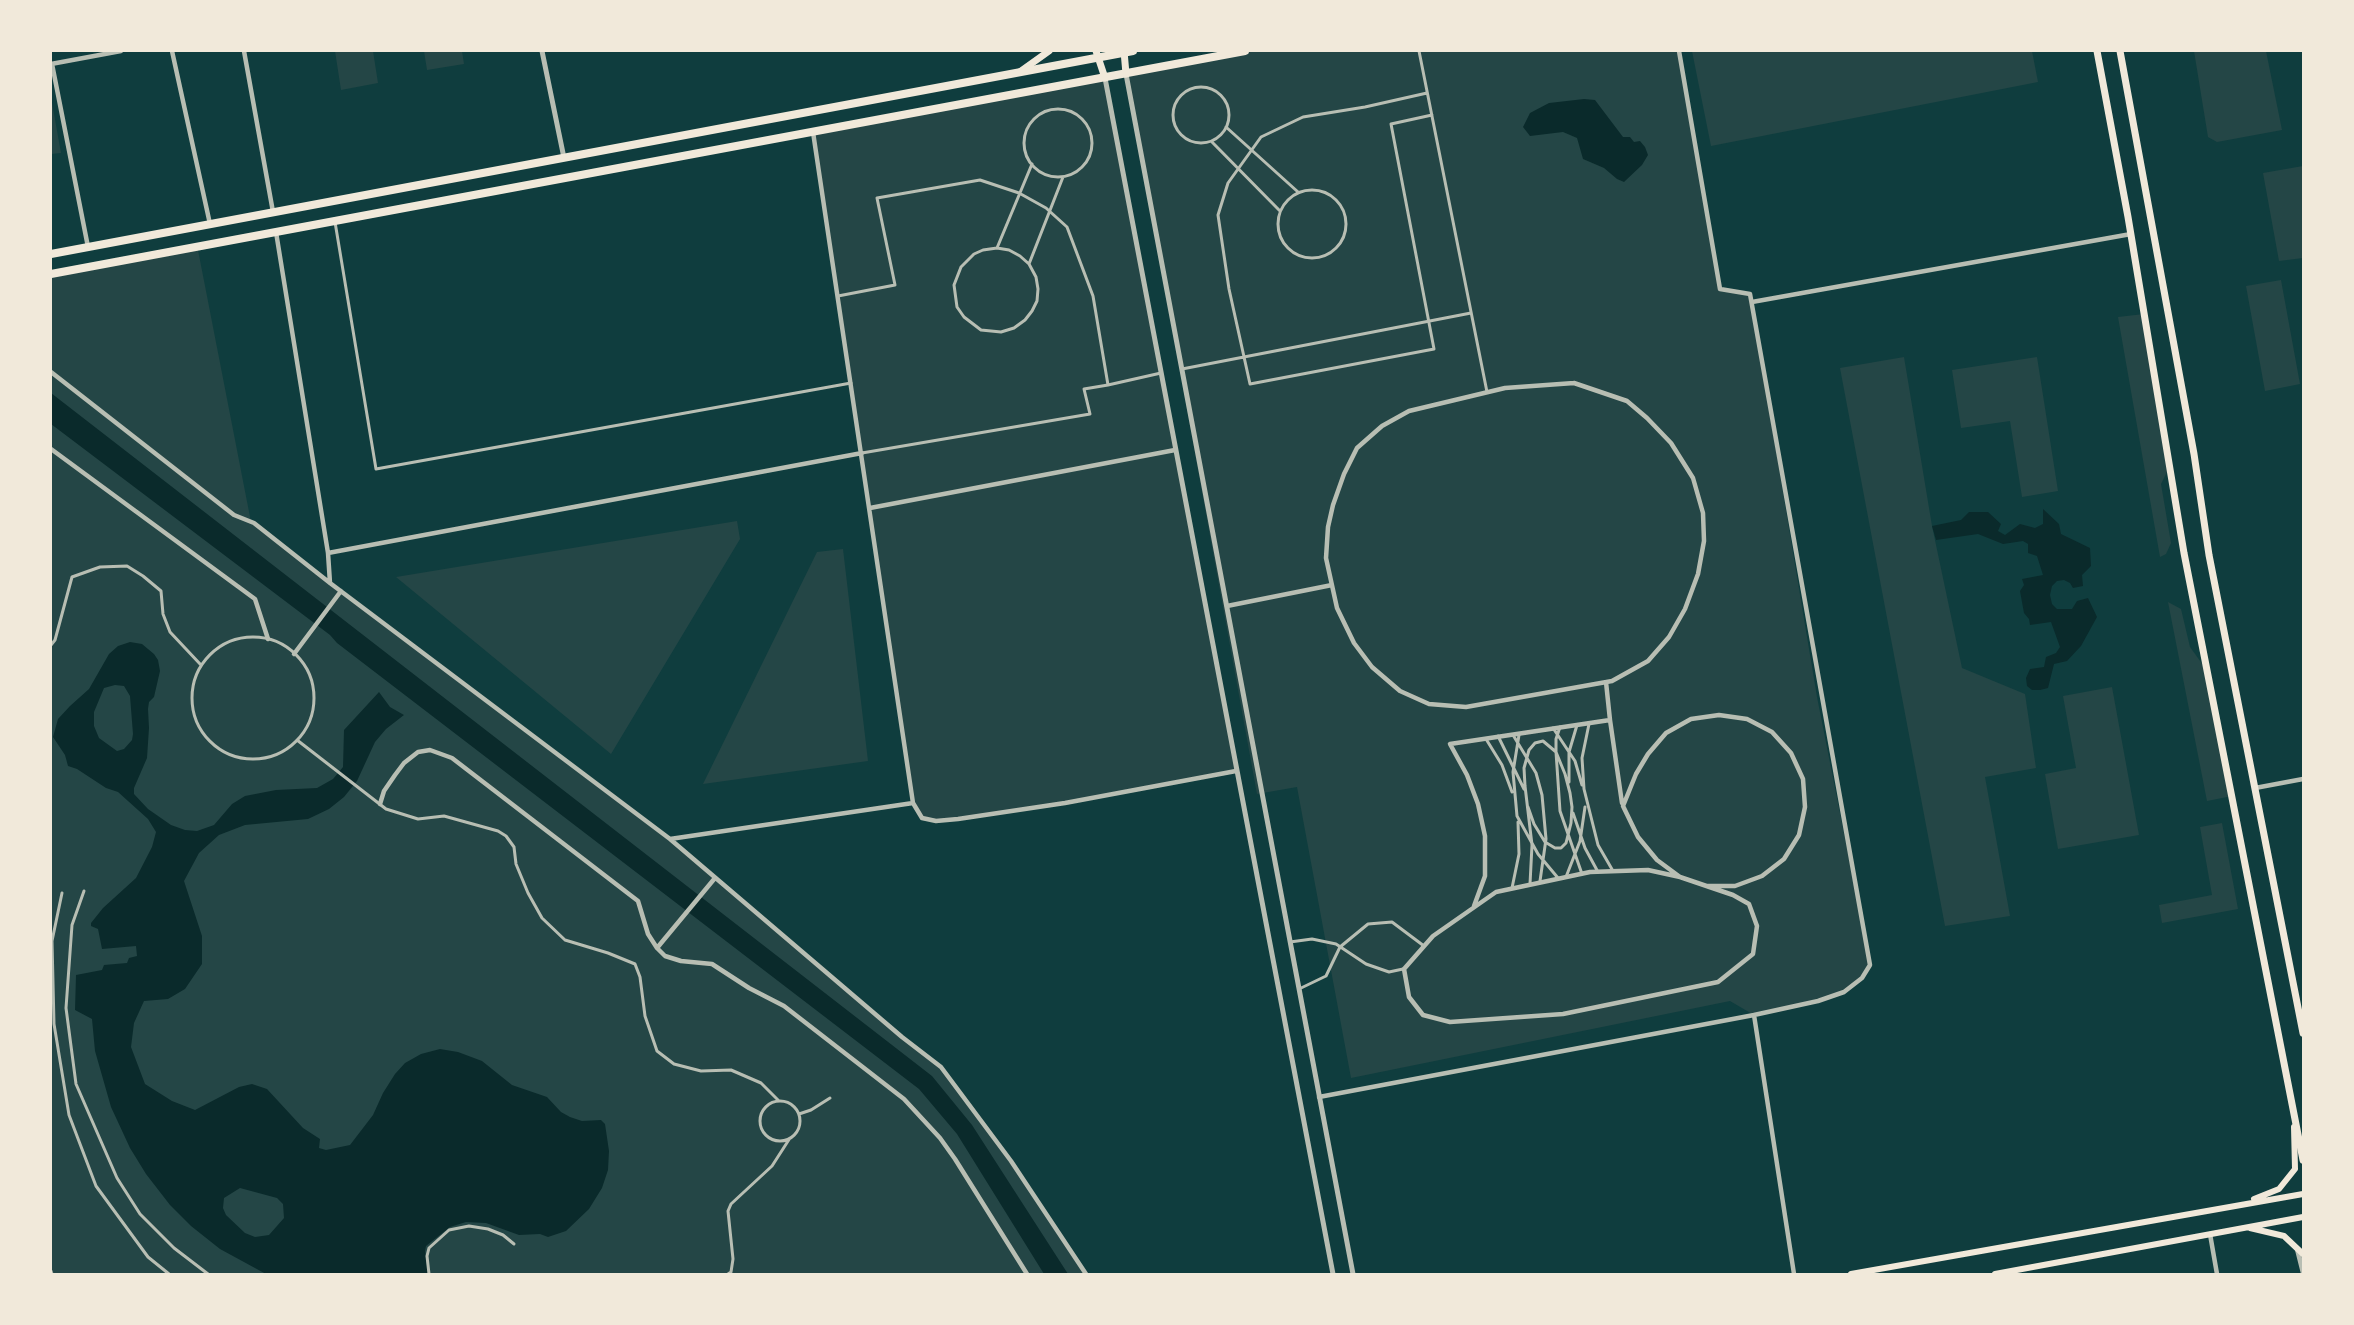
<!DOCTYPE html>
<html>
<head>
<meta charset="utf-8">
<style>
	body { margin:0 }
	#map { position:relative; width:2354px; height:1325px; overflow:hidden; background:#0f3d3e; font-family:"Open Sans",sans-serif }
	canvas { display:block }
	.frame { position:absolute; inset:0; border:52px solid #f1e9da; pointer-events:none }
</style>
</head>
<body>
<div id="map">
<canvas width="2354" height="1325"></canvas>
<div class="frame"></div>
</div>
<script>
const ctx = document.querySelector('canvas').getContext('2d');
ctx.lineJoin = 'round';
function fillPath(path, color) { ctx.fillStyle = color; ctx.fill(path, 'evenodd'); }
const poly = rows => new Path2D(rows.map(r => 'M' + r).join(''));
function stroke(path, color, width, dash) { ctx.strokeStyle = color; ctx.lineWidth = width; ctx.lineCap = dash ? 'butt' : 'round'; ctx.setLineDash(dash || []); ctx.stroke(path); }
fillPath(poly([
	[335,51,373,51,378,83,341,90],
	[424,51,462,51,464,64,427,70],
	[1245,51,1679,51,1720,289,1750,294,1817,697,1870,965,1862,978,1844,992,1754,1015,1730,1001,1351,1078,1297,787,1257,794,1126,74],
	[1692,51,2032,51,2038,82,1711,146],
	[2194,51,2266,51,2282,130,2217,142,2208,137],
	[1105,78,1236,771,1065,803,936,821,922,818,913,803,813,132],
	[51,97,61,153,51,154],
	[2303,166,2303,258,2279,261,2263,173],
	[198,250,251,522,670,839,941,1067,1011,1161,1086,1274,51,1274,51,277],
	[2281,280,2300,384,2265,391,2246,286],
	[2144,314,2170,466,2161,484,2171,543,2166,554,2160,557,2118,317],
	[1904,357,1932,526,1962,668,2025,694,2036,768,1985,777,2010,916,1945,926,1840,368],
	[2037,357,2058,491,2022,497,2010,421,1961,428,1952,370],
	[737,521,740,539,611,754,396,577],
	[843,549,868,761,703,784,817,552],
	[2168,602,2181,609,2190,647,2208,672,2232,796,2207,801],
	[2112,687,2139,835,2058,849,2045,774,2076,768,2063,696],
	[2222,823,2238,909,2162,923,2159,905,2212,895,2200,827]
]), '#244646');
fillPath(poly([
	[1584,99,1595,100,1623,137,1630,137,1634,142,1640,141,1645,147,1648,155,1642,165,1624,182,1617,179,1604,168,1583,159,1577,138,1563,132,1530,136,1523,127,1530,113,1549,103],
	[51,393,932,1076,972,1125,1068,1274,1044,1274,957,1134,919,1089,337,643,330,635,51,424],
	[2043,509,2059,524,2061,534,2090,548,2091,566,2082,575,2083,586,2073,588,2070,583,2064,580,2057,581,2052,586,2050,595,2052,604,2057,609,2072,609,2077,601,2088,598,2097,617,2081,646,2067,661,2054,664,2048,688,2040,690,2032,690,2027,686,2026,678,2030,669,2044,667,2046,657,2056,653,2060,647,2051,622,2030,625,2029,619,2024,613,2020,591,2024,585,2022,579,2043,575,2037,556,2028,553,2028,544,2023,541,2003,544,1978,534,1936,540,1932,526,1961,520,1969,512,1988,512,2001,524,1998,531,2005,535,2020,524,2035,528,2043,524],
	[130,642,142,644,154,654,158,660,160,671,154,697,149,702,148,709,149,728,147,758,134,788,134,794,148,809,171,825,185,830,197,831,214,825,232,804,245,796,276,790,317,788,333,779,343,767,344,730,379,692,390,707,404,715,386,729,375,742,357,781,344,797,329,809,308,819,245,825,219,835,199,853,184,881,202,936,202,964,185,989,168,999,144,1001,134,1023,131,1047,145,1084,172,1101,195,1110,239,1087,252,1084,267,1089,303,1128,320,1139,319,1148,326,1150,350,1145,373,1115,383,1093,395,1074,405,1063,421,1054,440,1049,458,1052,482,1061,512,1085,547,1097,561,1112,570,1117,582,1121,601,1120,605,1124,609,1151,608,1170,602,1188,589,1209,566,1231,548,1237,540,1234,519,1235,486,1223,466,1222,450,1227,426,1246,425,1251,428,1274,266,1274,220,1249,191,1226,170,1205,146,1174,130,1148,111,1107,95,1051,92,1019,75,1010,76,975,102,970,104,965,127,963,129,958,137,956,136,946,102,949,98,929,91,926,91,923,103,908,136,878,152,847,156,832,148,819,118,792,106,788,77,769,68,766,65,755,53,737,58,719,70,706,89,689,109,654,118,646],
	[115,685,124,686,130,696,133,734,132,740,124,749,117,751,99,738,94,726,94,712,104,688],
	[240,1188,277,1198,283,1204,284,1218,269,1235,255,1237,245,1233,226,1215,223,1208,224,1198]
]), '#0a2a2b');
stroke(poly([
	[1419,51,1487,392],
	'1173 115a28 28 0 1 1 56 0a28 28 0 1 1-56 0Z',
	[1427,93,1365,107,1303,117,1261,137,1228,183,1218,215,1229,289,1250,384,1434,349,1391,124,1432,115],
	'1024 143a34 34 0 1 1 68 0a34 34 0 1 1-68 0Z',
	[1226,127,1298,192],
	[1212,142,1280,211],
	'1278 224a34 34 0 1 1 68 0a34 34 0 1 1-68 0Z',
	[335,222,376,469,851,383],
	[997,248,1032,164],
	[1029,264,1020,256,1009,250,997,248,983,250,974,254,961,267,954,285,957,307,964,317,981,330,1001,332,1014,328,1025,320,1032,311,1037,301,1038,289,1036,277,1029,264,1063,177],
	[838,296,895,285,877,198,980,180,1019,193,1046,208,1067,227,1093,296,1108,385,1161,373],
	[1182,369,1471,313],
	[862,453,1090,414,1084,389,1108,385],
	'192 698a61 61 0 1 1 122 0a61 61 0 1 1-122 0Z',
	[51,645,55,640,72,577,100,567,127,566,143,576,161,591,163,614,170,632,201,665],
	[1589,724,1582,758,1584,789,1598,845,1613,871],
	[1560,727,1556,739,1556,752,1560,811,1582,874],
	[1553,728,1575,761,1582,785],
	[1513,735,1536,773,1542,795,1546,839,1540,881],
	[1519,735,1513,772,1517,816,1538,854,1558,878],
	[1498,736,1524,789],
	[1486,739,1502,765,1512,792],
	[297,740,386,809,418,819,444,816,498,831,506,836,514,847,516,864,528,893,542,918,565,940,608,953,635,964,640,977,645,1016,657,1051,674,1064,701,1071,731,1070,761,1083,778,1100],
	[1569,782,1569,752,1577,725],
	[1528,807,1534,824,1545,842,1555,848,1561,848,1566,843,1571,823,1572,807,1570,793,1565,774,1556,752,1543,741,1535,743,1529,750,1524,768,1525,786,1532,845,1530,884],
	[1573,813,1585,848,1598,872],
	[1566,877,1580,841,1585,807],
	[1512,888,1519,854,1518,822],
	[84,891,72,925,66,1008,76,1084,117,1178,140,1214,174,1248,208,1274],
	[62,893,52,941,54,1024,69,1115,96,1186,148,1257,169,1274],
	[1290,942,1312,939,1336,944,1366,964,1389,972,1403,969],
	[1299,989,1326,976,1340,947,1368,924,1392,922,1424,946],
	'760 1121a20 20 0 1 1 40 0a20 20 0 1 1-40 0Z',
	[799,1114,811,1110,830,1098],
	[51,1271,52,1274],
	[429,1274,427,1256,429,1248,449,1230,469,1226,488,1229,503,1235,514,1244],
	[728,1274,731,1272,733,1259,728,1211,731,1204,772,1166,790,1138]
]), '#b8beb3', 3);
stroke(poly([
	[172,51,210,224],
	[244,51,273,212],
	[1679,51,1720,289,1750,294,1870,965,1862,978,1844,992,1818,1001,1754,1015,1794,1274],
	[51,64,121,51],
	[52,64,88,247],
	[813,132,913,803,922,818,936,821,958,819,1065,803,1236,771],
	[276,232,328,553,330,583],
	[1752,302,2131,234],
	[51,372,234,515,254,523,330,583,670,839,902,1037,941,1067,1011,1161,1086,1274],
	[1574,383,1627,401,1647,418,1671,443,1693,478,1703,513,1704,541,1698,574,1685,609,1669,637,1648,661,1612,681,1466,707,1429,704,1400,691,1372,667,1354,643,1337,608,1326,558,1328,527,1333,505,1344,474,1357,448,1382,426,1409,411,1505,388,1574,383],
	[51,449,255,599,268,639],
	[870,508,1175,450],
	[328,553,862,453],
	[1227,606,1332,585],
	[294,654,341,591],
	[1606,682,1610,720],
	[2255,788,2303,779],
	[380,804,384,791,395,775,404,763,418,752,430,750,452,758,638,901,648,934,657,948,665,956,681,961,712,964,749,988,784,1006,904,1099,940,1138,955,1159,1027,1274],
	[670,839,913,803],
	[1680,877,1648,870,1590,872,1496,892,1433,936,1404,969,1409,997,1423,1015,1450,1022,1563,1014,1718,982,1753,954,1757,926,1749,904,1733,895,1680,877,1657,860,1638,837,1623,806,1636,774,1648,754,1666,733,1691,719,1719,715,1747,719,1772,732,1791,753,1803,779,1805,807,1799,835,1784,859,1762,876,1735,886,1707,886],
	[1474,906,1485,876,1485,836,1478,804,1467,775,1450,744,1610,720,1622,803],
	[657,948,715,878],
	[1319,1097,1754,1015],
	[2210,1234,2217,1274]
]), '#b8beb3', 4.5);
stroke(poly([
	[542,51,564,158],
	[1126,74,1353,1274],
	[1105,78,1333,1274],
	[2297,1248,2303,1272]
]), '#b8beb3', 5);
stroke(poly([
	[2254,1199,2279,1189,2295,1169,2294,1127],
	[2250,1228,2284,1236,2303,1254],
	[1851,1274,2303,1194],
	[1995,1274,2303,1217]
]), '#f1e9da', 6);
stroke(poly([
	[1096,51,1105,78],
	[1124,51,1126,74],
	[2097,51,2128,217,2184,553,2303,1160],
	[2120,51,2194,454,2209,555,2303,1033],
	[1021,71,1049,51]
]), '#f1e9da', 7);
stroke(poly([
	[51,254,1133,51],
	[51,274,1245,51]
]), '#f1e9da', 8);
</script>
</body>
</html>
